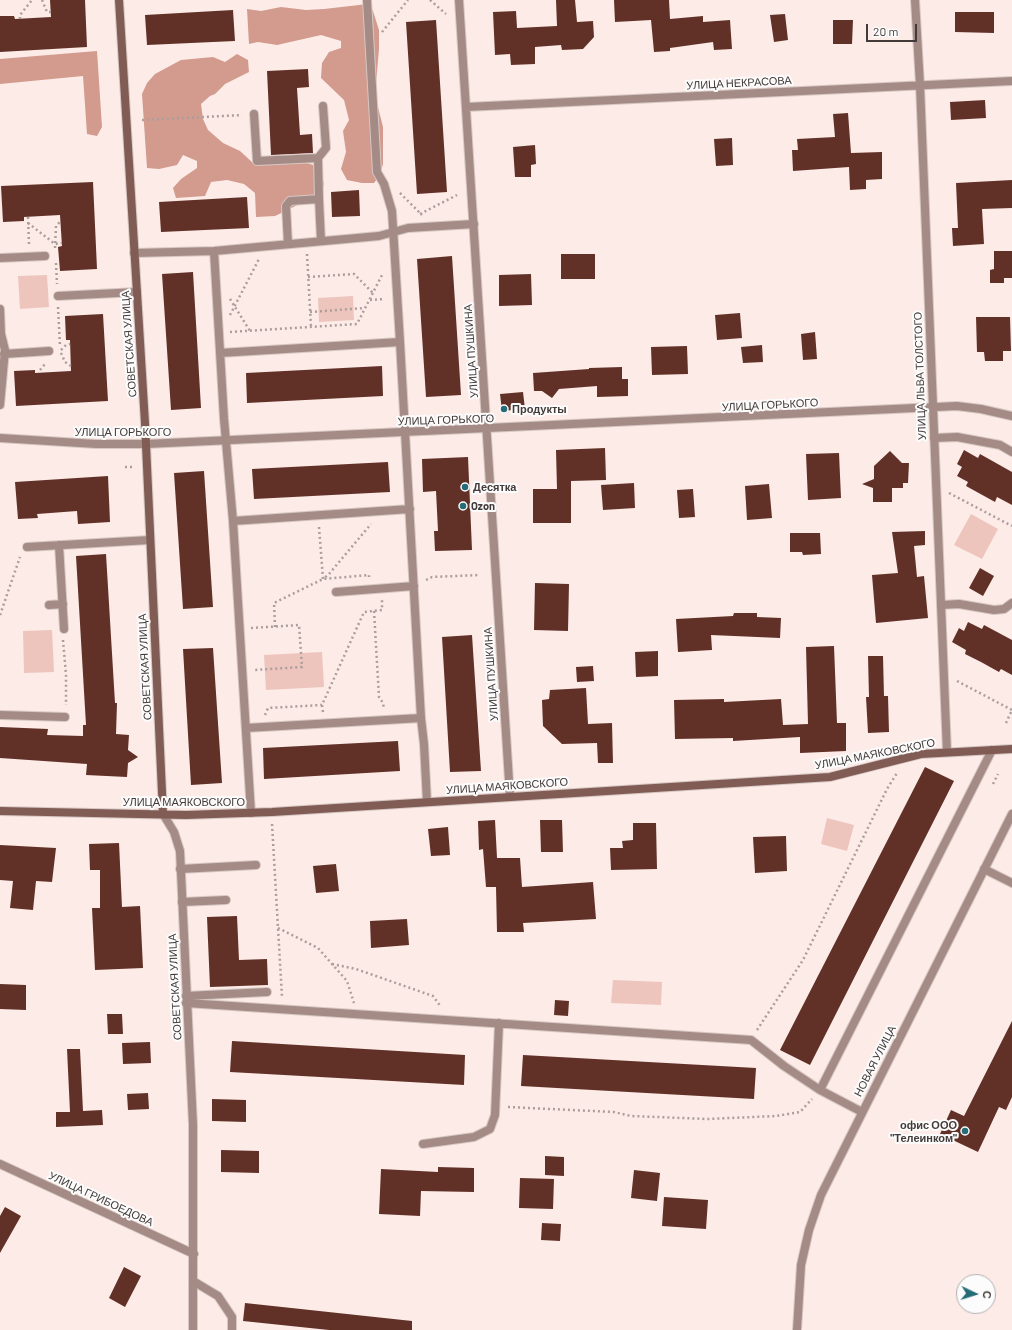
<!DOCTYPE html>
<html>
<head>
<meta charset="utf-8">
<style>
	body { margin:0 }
	#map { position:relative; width:1012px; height:1330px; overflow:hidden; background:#fcebe7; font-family:Barlow,sans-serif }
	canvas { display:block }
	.north { position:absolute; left:956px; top:1274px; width:40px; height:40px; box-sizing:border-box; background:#fcfcfc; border:1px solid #b2afae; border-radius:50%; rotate:94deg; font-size:11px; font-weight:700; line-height:16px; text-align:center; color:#433b39 }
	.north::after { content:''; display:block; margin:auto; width:14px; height:18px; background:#246c78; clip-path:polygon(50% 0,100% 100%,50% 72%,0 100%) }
	.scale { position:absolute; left:866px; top:24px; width:51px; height:18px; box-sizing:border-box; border:2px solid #433b39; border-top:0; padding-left:5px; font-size:12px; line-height:14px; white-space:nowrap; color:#433b39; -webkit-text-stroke:3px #fcfcfc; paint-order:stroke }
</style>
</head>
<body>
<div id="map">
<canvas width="1012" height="1330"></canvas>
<div class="north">С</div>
<div class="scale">20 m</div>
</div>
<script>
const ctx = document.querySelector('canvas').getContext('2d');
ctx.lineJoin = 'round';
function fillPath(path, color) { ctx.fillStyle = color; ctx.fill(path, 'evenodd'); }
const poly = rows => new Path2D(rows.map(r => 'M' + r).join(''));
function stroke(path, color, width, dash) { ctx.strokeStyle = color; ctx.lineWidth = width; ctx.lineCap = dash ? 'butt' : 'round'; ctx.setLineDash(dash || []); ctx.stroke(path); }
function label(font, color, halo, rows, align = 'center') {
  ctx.font = font + ' Barlow,sans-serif'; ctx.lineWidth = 4; ctx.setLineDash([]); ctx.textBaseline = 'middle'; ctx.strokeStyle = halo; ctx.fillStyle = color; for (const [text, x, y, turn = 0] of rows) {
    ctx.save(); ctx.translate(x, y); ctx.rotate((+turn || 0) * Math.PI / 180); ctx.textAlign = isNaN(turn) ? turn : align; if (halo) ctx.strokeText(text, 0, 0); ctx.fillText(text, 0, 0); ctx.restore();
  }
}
fillPath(poly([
	[47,275,49,307,20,309,18,276],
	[353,296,354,320,319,322,318,298],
	[971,514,998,529,982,559,954,545],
	[52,630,54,672,24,673,23,631],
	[322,652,324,687,266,690,264,655],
	[827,818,854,825,847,851,821,844],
	[613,980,662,982,661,1005,611,1003]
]), '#edc5bd');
fillPath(poly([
	[368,4,373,11,379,30,379,49,375,95,383,127,383,164,380,175,374,183,362,183,347,180,341,169,346,152,343,131,349,120,344,100,321,78,322,63,329,52,341,48,341,41,321,35,277,45,258,42,249,44,247,9,261,11,281,7,306,10,324,9],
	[97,51,102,127,97,136,87,134,83,76,0,84,0,59],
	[237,54,248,60,249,72,225,84,215,94,210,96,201,104,203,119,208,130,223,143,240,151,253,163,269,165,279,160,293,164,300,161,313,165,321,173,324,184,320,194,275,216,256,217,255,193,244,184,227,180,211,182,205,196,176,198,173,188,181,179,197,168,197,161,183,155,177,165,159,169,147,168,142,94,147,83,155,74,181,60,213,57,225,62]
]), '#d39a8e');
fillPath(poly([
	[50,0,85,0,87,47,0,52,0,16,14,16,15,19,51,17],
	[556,0,575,0,577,22,593,21,594,37,583,49,562,50,561,45,535,47,535,64,511,65,510,54,495,55,493,12,516,11,517,28,557,26],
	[614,0,669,0,670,19,703,16,703,22,730,20,732,49,714,50,713,42,670,48,670,51,654,52,651,20,615,22],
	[233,10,235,41,147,45,145,15],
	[955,12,994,12,994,33,955,32],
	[785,14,788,40,774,42,770,15],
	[436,20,447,192,417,194,406,22],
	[833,20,853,20,852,44,833,44],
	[308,69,309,87,297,88,300,135,312,134,313,153,271,155,267,71],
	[985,100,986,118,951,120,950,102],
	[848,113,851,153,882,152,882,179,866,180,866,189,850,190,849,167,793,171,792,150,798,150,797,139,835,137,833,114],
	[732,138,733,165,716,166,714,139],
	[535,145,536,164,531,165,531,177,515,177,513,147],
	[1012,180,1012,208,982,209,984,244,953,246,952,228,958,228,956,183],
	[93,182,97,269,60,271,58,247,62,246,60,215,24,217,24,221,3,222,1,186],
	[359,190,360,216,332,217,331,192],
	[247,197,249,228,161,232,159,202],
	[994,251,1012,251,1012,278,1004,278,1004,283,990,283,990,270,994,269],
	[561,254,595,254,595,279,561,279],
	[452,256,461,395,426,397,417,259],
	[193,272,201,408,171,410,162,274],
	[531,274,532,305,499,306,499,275],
	[740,313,742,338,717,340,715,315],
	[103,314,108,401,16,406,14,371,35,370,35,373,71,371,70,340,66,340,65,316],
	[976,317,1010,317,1011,351,1003,351,1003,361,985,361,984,352,977,352],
	[815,332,817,359,803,360,801,334],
	[762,345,763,362,743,363,741,347],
	[687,346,688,374,652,375,651,347],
	[382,366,383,396,247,403,246,373],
	[622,367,622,379,628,379,628,396,597,397,597,386,559,389,552,398,542,391,534,391,533,373,589,369,589,368],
	[523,392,525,409,502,411,500,394],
	[605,448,606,480,571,481,571,523,533,523,533,489,557,489,556,450],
	[964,450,978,458,980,454,1012,472,1012,505,997,497,995,502,966,486,968,482,957,476,962,467,957,464],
	[890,451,902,463,909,463,908,483,903,483,903,488,892,488,892,502,873,502,873,488,862,484,874,479,874,466],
	[839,453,841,498,808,500,806,454],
	[468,457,472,550,435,551,434,531,438,531,436,491,423,492,422,459],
	[388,462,390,492,254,499,252,469],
	[204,471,213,607,183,609,174,473],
	[108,476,110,522,78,524,77,511,37,514,38,518,18,519,15,482],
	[634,483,635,508,603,510,601,485],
	[769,484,772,518,747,520,745,486],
	[693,489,695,517,679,518,677,490],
	[925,531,925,545,914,546,917,577,924,576,928,618,876,623,872,575,898,573,892,532],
	[790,533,820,533,821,554,803,555,802,552,790,552],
	[106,554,115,703,117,703,116,734,129,735,128,750,138,757,128,763,127,777,86,775,87,764,0,758,0,727,48,729,47,735,83,736,83,725,86,725,76,556],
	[980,568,994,576,983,596,969,588],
	[535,583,569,584,568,631,534,630],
	[734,613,757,613,757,617,781,618,780,638,711,635,712,650,678,652,676,619,733,616],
	[968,622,982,629,984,625,1012,640,1012,675,1001,669,999,672,981,662,965,654,966,650,952,642,959,628,964,631],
	[472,635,481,771,450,772,442,637],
	[834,646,837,723,846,723,846,751,800,753,800,737,733,741,733,738,675,739,674,700,724,699,724,702,781,699,783,725,808,724,806,647],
	[213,648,222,783,191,785,183,649],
	[658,651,658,676,636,677,635,652],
	[868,656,883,656,884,696,888,696,889,732,868,733,866,697,869,697],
	[593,666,594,681,577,682,576,667],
	[586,688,588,724,612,723,613,763,598,763,597,743,562,744,543,726,542,700,549,699,550,690],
	[398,741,400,771,264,779,263,748],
	[925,767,954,781,810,1065,780,1050],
	[495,820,497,858,520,858,522,887,593,882,596,919,523,923,524,932,497,932,496,887,486,887,483,849,479,850,478,821],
	[540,820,562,820,563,852,541,852],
	[633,823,656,823,657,869,611,870,610,848,623,848,622,841,633,840],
	[448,827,450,855,431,856,428,829],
	[786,836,787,871,755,873,753,837],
	[119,843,122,907,140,906,143,968,95,970,92,908,100,908,100,870,90,870,89,844],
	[0,845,56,848,52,882,36,881,33,910,10,908,13,881,0,880],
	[336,864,339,891,316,893,313,866],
	[237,916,239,960,267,959,268,985,210,987,207,917],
	[407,919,409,945,371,948,370,921],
	[0,984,26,985,26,1010,0,1009],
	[555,1000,569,1001,568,1016,554,1015],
	[107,1014,122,1014,123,1034,108,1034],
	[1012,1021,1012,1097,1006,1110,999,1107,978,1152,940,1134,951,1110,964,1116],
	[232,1041,465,1055,464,1085,230,1072],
	[150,1042,151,1063,123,1064,122,1043],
	[67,1049,80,1049,83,1111,102,1110,103,1125,56,1127,56,1112,70,1112],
	[523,1055,756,1068,754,1099,521,1086],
	[148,1093,149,1109,128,1110,127,1094],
	[212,1099,246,1100,246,1122,212,1121],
	[221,1150,259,1151,259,1173,221,1172],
	[545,1156,564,1157,564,1176,545,1175],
	[438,1167,474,1168,474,1192,421,1191,420,1216,379,1214,381,1169,438,1172],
	[634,1170,660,1173,657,1201,631,1198],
	[520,1178,554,1179,553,1209,519,1208],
	[664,1197,708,1200,706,1229,662,1226],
	[5,1207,21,1216,0,1253,0,1216],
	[542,1223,561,1224,560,1241,541,1240],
	[124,1267,141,1276,125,1307,109,1298],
	[245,1303,412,1321,412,1330,329,1330,243,1321]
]), '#613128');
const lane = poly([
	[367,0,377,172,384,184,392,211,400,342],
	[254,114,257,161,318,158],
	[319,199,318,158,326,148,323,106],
	[288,244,286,206,290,201,319,199,321,241],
	[214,251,224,419,233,521,251,813],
	[134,253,214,251,379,236,408,228,474,224],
	[0,258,45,256],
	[58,296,137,292],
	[0,309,1,334,5,350,0,405],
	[220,353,400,342,421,718,424,744,427,802],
	[4,354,49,351],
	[934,438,957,437,1000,445,1012,452],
	[233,521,410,509],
	[59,545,64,629],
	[27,547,150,540],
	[336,592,414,586],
	[49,605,63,604],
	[941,605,959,604,994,610,1004,609,1012,603],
	[0,715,65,717],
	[246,728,421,718],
	[180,869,256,865],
	[984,869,1012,883],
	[182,902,226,900],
	[186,996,267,992],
	[186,1003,751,1040,784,1066,820,1090,862,1112],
	[820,1090,992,750],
	[423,1144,474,1137,490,1129,495,1115,499,1023],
	[193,1281,218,1296,232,1317,232,1330]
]);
const street = poly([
	[459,0,510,796],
	[915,0,920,85,947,752],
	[466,107,1012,81],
	[0,438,96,444,146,444,957,406,981,409,1012,416],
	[163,814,174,832,180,851,193,1125,193,1330],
	[0,1164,194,1254],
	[797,1330,801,1265,809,1230,821,1195,1012,814]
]);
const secondary = poly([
	[119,0,145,423,163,814],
	[0,811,186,815,272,812,830,777,921,754,1012,749]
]);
stroke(lane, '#d7c8c4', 10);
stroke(street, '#d7c8c4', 10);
stroke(secondary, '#d7c8c4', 10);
stroke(poly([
	[42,0,47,12,51,12],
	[430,0,446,14],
	[20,19,20,15,32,0],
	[382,32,408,0],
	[142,120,242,115],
	[400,193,422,215],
	[420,214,457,195],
	[28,217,29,244],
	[28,223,55,244,62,243],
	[55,248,56,226,61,221],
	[307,254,311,327],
	[56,263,57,284],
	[308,277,354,274,373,293],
	[230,299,250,331],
	[370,300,385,299],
	[58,307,60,346],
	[310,312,365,308],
	[230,315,259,259],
	[230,332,357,324,382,275],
	[61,350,66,345,70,344],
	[61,353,65,362,71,366],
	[40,370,45,364],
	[125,467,134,467],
	[949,493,1012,526],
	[319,527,323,579,329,574,371,524],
	[426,580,432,577,480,575],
	[374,611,379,697,383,703,384,709],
	[0,615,20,557],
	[275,627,274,603,323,579,369,575,369,577],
	[251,628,299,625,302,667,254,670],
	[63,640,66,675,66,705],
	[957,681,1012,710],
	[323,712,322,705,364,612,382,610,382,599],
	[265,715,268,708,322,705],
	[1006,723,1012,710],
	[993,784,998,774],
	[272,824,282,997],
	[278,928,318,948,347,981,354,1003],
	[332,964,356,969,433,996,441,1007],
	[757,1030,803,960,887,789,897,773],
	[508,1107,614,1112,631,1116,707,1119,776,1116,800,1112,812,1099]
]), '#ab9e9b', 2.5, [2, 3]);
stroke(lane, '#a58b86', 8);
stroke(street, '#a58b86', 8);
stroke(secondary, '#805c55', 8);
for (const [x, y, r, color] of [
	[504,409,4,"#246c78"],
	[465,487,4,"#246c78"],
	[463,506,4,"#246c78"],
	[965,1131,4,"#246c78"]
]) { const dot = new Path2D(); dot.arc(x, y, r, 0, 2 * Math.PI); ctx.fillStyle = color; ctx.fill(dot); stroke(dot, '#fcfcfc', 1.5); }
label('11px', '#433b39', '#fcfcfc', [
	["УЛИЦА НЕКРАСОВА",739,83,-3],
	["СОВЕТСКАЯ УЛИЦА",129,344,-94],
	["УЛИЦА ПУШКИНА",471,351,-94],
	["УЛИЦА ЛЬВА ТОЛСТОГО",920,376,-92],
	["УЛИЦА ГОРЬКОГО",770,405,-3],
	["УЛИЦА ГОРЬКОГО",446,420,-2],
	["УЛИЦА ГОРЬКОГО",123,432],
	["СОВЕТСКАЯ УЛИЦА",145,667,-93],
	["УЛИЦА ПУШКИНА",491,674,-94],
	["УЛИЦА МАЯКОВСКОГО",875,754,-11],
	["УЛИЦА МАЯКОВСКОГО",507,786,-4],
	["УЛИЦА МАЯКОВСКОГО",184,802],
	["СОВЕТСКАЯ УЛИЦА",175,987,-93],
	["НОВАЯ УЛИЦА",875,1061,-63],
	["УЛИЦА ГРИБОЕДОВА",101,1199,25]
]);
label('bold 11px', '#433b39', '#fcfcfc', [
	["Продукты",512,409],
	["Десятка",473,487],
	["Ozon",471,506],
	["офис ООО",957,1125,"right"],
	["\"Телеинком\"",957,1138,"right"]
], 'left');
</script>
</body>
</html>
